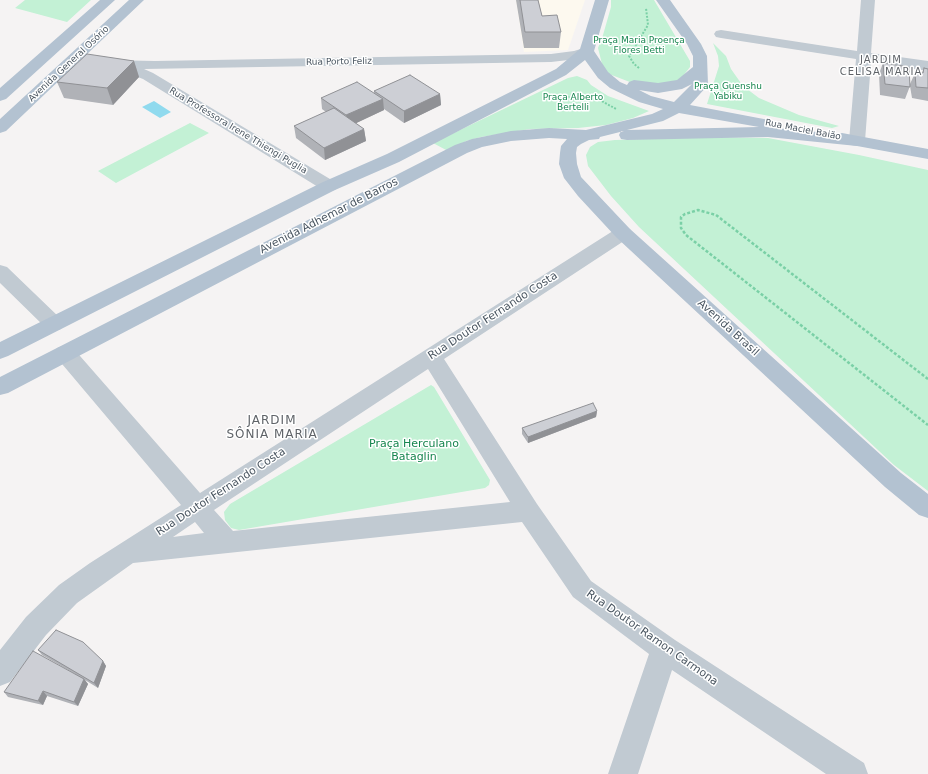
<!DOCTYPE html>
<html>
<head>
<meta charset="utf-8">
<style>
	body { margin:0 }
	canvas { display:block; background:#f5f3f3 }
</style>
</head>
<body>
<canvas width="928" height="774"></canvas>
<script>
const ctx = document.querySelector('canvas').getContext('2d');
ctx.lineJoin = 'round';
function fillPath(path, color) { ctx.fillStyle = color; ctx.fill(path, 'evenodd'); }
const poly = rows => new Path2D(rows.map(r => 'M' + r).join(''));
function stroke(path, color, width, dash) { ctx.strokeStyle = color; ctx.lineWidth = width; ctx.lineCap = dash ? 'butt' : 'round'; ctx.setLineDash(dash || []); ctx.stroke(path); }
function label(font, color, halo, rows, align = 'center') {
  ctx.font = font + ' "DejaVu Sans",sans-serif'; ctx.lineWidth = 3; ctx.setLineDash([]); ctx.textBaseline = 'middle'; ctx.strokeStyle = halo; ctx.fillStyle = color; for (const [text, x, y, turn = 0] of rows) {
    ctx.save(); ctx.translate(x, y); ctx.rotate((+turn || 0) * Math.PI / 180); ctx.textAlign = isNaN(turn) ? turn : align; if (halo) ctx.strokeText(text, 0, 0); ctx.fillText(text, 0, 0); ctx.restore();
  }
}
fillPath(poly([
	[516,0,585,0,568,50,524,52]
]), '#fdf9ef');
fillPath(poly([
	[25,0,91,0,67,22,15,8],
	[611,0,654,0,690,61,690,67,683,76,675,82,666,85,635,84,609,74,603,68,598,48,603,35,611,7],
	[713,43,726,56,731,69,743,86,759,98,799,115,839,126,832,128,707,104,719,66,718,56],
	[577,76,587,80,591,85,608,96,649,111,633,118,606,125,578,128,530,129,481,137,466,141,448,151,433,143,568,78],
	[190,123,209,133,116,183,98,171],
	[703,137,768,138,859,155,928,170,928,491,894,465,639,227,611,196,588,166,586,155,590,147,598,142,615,140],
	[431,385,434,387,490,480,489,485,485,488,239,530,231,528,225,520,224,512,230,504]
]), '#c3f1d5');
fillPath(poly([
	[154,101,171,112,160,118,142,107]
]), '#90daee');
stroke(poly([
	[639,68,634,64,629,56,648,25,646,8],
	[550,99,570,97,600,100,616,109]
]), '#7ad0a6', 2, [2, 1.5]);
stroke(poly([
	[928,379,716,215,698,210,685,214,681,217,681,228,686,235,928,425]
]), '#7ad0a6', 2.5, [3, 2]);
fillPath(poly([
	[861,0,875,0,871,53,928,61,928,71,871,62,865,141,863,145,857,146,851,145,849,141,856,59,721,38,716,37,714,34,716,31,721,30,857,51,861,0],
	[587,47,592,48,594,51,592,54,577,59,551,62,144,69,153,73,335,182,338,186,335,190,329,191,323,190,143,79,122,71,120,69,105,68,100,67,98,64,100,61,105,60,155,61,551,54,574,51,587,47],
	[623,227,630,229,632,233,630,237,444,359,537,504,591,581,675,640,864,763,868,774,826,774,672,670,638,774,608,774,649,654,573,597,522,522,133,563,77,603,46,635,10,682,0,686,0,650,26,617,59,585,90,563,181,505,57,358,54,353,57,348,65,345,73,348,200,493,616,229,623,227],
	[428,369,510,502,233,531,214,510,428,369],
	[195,522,204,533,173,537,195,522],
	[0,265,7,267,61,319,64,324,61,329,54,331,47,329,0,283,0,265]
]), '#c1cad2');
fillPath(poly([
	[100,0,115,0,6,99,0,101,0,88,100,0],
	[129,0,144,0,6,131,0,133,0,119,129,0],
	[595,0,609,0,594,51,608,72,620,82,627,85,629,82,634,80,658,83,677,80,693,67,693,56,687,44,656,0,670,0,701,44,707,56,708,85,690,105,769,120,771,123,766,127,838,134,842,133,928,149,928,159,857,146,768,137,627,140,621,139,619,135,621,131,624,131,600,137,599,139,589,140,581,144,577,147,576,153,577,164,581,177,630,229,901,473,928,494,928,518,919,515,885,487,616,237,578,196,564,178,559,164,560,153,561,146,567,139,549,138,511,141,482,147,467,153,8,393,0,395,0,377,455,145,472,139,511,131,549,128,586,130,652,114,663,109,639,102,610,88,598,78,585,60,566,75,399,162,335,190,8,356,0,359,0,342,323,182,387,154,556,69,580,49,595,0],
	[692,84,674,102,651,96,639,90,658,93,682,89,692,84],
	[679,113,759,127,627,130,663,121,679,113]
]), '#b3c2d1');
fillPath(poly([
	[516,0,538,0,542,16,561,32,559,48,524,48],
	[134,61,139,77,113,105,64,98,57,82],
	[883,63,910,84,915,73,922,73,924,68,928,69,928,101,912,98,910,86,905,99,880,95,879,74],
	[374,91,440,94,441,105,404,123,384,109,384,110,356,123,364,129,366,141,325,160,296,138,294,126,326,112,322,109,321,98,374,93],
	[597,411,596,417,528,443,522,434,522,428],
	[38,650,103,661,106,666,98,688,85,680,88,684,78,706,47,696,43,705,8,697,4,692,75,674,42,655]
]), '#b0b2b7');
fillPath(poly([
	[134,61,139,77,113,105,107,88],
	[440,94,441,105,404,123,404,111],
	[383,99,384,110,348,127,346,115],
	[364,129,366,141,325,160,324,148],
	[597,411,596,417,528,443,528,437],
	[103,661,106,666,98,688,94,683],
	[84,679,88,684,78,706,74,702],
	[43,691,47,696,43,705,38,701]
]), '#909195');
const building = poly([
	[520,0,538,0,542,16,557,15,561,32,525,32,520,0],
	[87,54,134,61,107,88,57,82,87,54],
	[883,63,909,67,910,87,885,84,883,63],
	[924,68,928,69,928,88,916,87,915,73,923,73,924,68],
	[410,75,440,94,404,111,374,91,410,75],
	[357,82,383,99,346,115,321,98,357,82],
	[334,108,364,129,324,148,294,126,334,108],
	[593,403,597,411,528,437,522,428,593,403],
	[56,630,83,642,103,661,94,683,38,650,56,630],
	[33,651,84,679,74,702,43,691,38,701,4,692,33,651]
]);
fillPath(building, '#cdcfd5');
stroke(building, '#909195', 1);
label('9px', '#17864f', '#fff', [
	["Praça Maria Proença",639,41],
	["Flores Betti",639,51],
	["Praça Guenshu",728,87],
	["Yabiku",728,97],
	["Praça Alberto",573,98],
	["Bertelli",573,108]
]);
label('9px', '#4a5661', '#fff', [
	["Rua Porto Feliz",339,62,-1],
	["Avenida General Osório",69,64,-43],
	["Rua Maciel Baião",803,130,11],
	["Rua Professora Irene Thiengi Puglia",238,131,31]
]);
ctx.letterSpacing = '1px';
label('10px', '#5f6368', '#fff', [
	["JARDIM",881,60],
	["CELISA MARIA",881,72]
]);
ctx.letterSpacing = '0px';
label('11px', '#4a5661', '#fff', [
	["Avenida Adhemar de Barros",329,216,-27],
	["Rua Doutor Fernando Costa",493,316,-33],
	["Avenida Brasil",728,328,42],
	["Rua Doutor Fernando Costa",221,492,-33],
	["Rua Doutor Ramon Carmona",652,638,35]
]);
label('11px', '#17864f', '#fff', [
	["Praça Herculano",414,444],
	["Bataglin",414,457]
]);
ctx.letterSpacing = '1px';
label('12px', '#5f6368', '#fff', [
	["JARDIM",272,421],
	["SÔNIA MARIA",272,435]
]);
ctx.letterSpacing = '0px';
</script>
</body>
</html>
